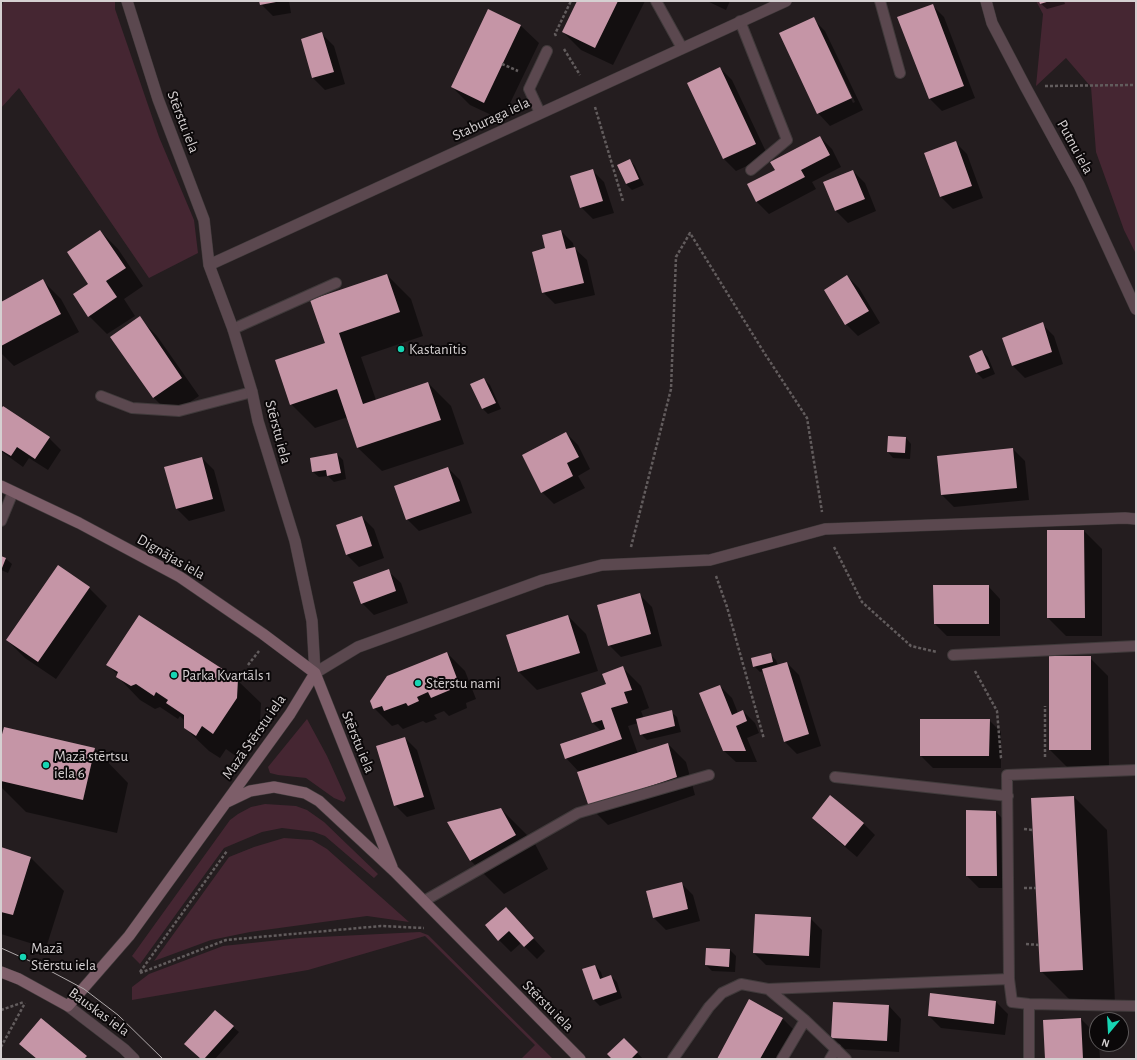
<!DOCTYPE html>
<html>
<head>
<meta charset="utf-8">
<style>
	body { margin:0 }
	#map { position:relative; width:1137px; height:1060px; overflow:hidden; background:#241d1f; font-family:"Alegreya Sans",sans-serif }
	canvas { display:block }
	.frame { position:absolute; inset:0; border:2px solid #d5d0d1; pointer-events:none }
	.north { position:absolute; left:1089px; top:1012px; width:40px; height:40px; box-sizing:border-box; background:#0b0809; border:1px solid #5c5859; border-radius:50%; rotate:198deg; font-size:11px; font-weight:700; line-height:16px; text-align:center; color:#d5d0d1 }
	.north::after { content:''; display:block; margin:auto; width:14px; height:18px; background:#16d5b3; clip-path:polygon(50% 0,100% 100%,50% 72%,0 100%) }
</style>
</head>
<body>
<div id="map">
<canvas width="1137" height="1060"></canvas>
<div class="frame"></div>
<div class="north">N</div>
</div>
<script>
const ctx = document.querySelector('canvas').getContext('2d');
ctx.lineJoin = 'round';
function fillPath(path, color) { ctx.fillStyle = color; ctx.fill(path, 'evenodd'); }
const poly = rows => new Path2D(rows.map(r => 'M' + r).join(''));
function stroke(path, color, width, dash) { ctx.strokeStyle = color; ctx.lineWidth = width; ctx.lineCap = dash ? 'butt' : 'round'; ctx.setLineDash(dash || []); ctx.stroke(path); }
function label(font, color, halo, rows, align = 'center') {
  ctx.font = font + ' "Alegreya Sans",sans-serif'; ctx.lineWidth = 4; ctx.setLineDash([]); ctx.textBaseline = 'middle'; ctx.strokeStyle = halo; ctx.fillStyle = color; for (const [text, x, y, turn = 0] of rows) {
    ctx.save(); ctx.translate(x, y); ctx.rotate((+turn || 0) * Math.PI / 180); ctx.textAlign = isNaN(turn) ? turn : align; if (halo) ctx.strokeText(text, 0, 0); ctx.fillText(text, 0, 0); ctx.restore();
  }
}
fillPath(poly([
	[4,1,115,1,115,9,159,137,194,220,198,253,149,278,19,88,1,108,1,7],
	[1036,1,1136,1,1136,254,1124,230,1096,152,1091,87,1066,58,1036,86,1043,14],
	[307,719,327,756,346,798,344,802,334,798,306,778,278,775,270,773,268,767],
	[265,804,296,806,307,810,324,822,378,874,374,878,325,836,314,832,282,828,262,832,224,848,140,964,132,956,230,820,238,814,251,807],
	[284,838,312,840,327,849,409,922,367,916,250,932,211,940,154,961,229,857,254,847],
	[420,932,428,935,553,1059,521,1059,535,1045,425,936,308,970,132,1000,132,987,149,974,223,946,299,938]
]), '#452632');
fillPath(poly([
	[260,1,289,1,291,13,273,16,261,4],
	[578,1,645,1,613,65,581,50,563,32],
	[707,1,730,1,726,10],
	[1040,1,1064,1,1065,4,1047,9,1041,4],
	[932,5,944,17,975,98,942,111,930,99,899,17],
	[813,19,825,31,863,110,830,126,818,113],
	[819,32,821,32,855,102,853,103],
	[520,25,539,43,502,120,470,105,452,87],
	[322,34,334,46,345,84,325,90,313,78,302,39],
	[720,68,732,80,768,156,736,171,724,159,688,83],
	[820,137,832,149,841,167,812,182,816,189,769,214,757,202,748,185,776,170],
	[955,142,967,154,983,198,953,209,941,197,925,153],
	[630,160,635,166,644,185,632,190,626,184],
	[592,170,604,182,614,213,593,219,581,207],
	[853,171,865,183,876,211,848,223,836,211,825,183],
	[100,231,118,249,143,286,124,299,135,316,107,334,89,316,90,284],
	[561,231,573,243,574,248,587,260,595,295,555,304,543,292,546,249],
	[387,275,411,299,423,336,361,357,376,400,428,383,451,406,464,444,382,471,358,448,348,417,315,428,291,404,326,344],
	[847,276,859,288,880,323,858,336,846,324],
	[43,281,61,299,79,332,14,366,1,353,1,303],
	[139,318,157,336,199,396,171,415,153,397],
	[1042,324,1054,336,1063,364,1025,378,1013,366],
	[982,351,988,357,995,374,983,379,977,373,970,356],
	[484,379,490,385,501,409,488,414,483,409],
	[1,411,49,438,61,450,48,470,29,458,23,467,1,451],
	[566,433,578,445,590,469,578,476,585,488,554,504,542,492],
	[906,438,911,444,910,459,893,458,888,452],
	[1013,449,1025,461,1029,500,954,507,942,495],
	[337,454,343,460,346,479,334,482,328,476,319,477,313,472],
	[202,458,214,470,225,511,189,521,177,509],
	[448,468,460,480,472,513,419,531,407,519],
	[362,517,374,529,384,558,359,567,347,555],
	[1048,531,1084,531,1102,549,1102,636,1066,636,1048,618],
	[1,557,6,559,12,564,8,573,1,570],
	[388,571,401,583,408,603,374,615,362,603],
	[988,586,1000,599,1000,636,947,636,935,624],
	[89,588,107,606,56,679,25,658,7,640],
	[640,595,652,607,662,646,621,657,609,645],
	[568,616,586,634,598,671,537,690,519,672,507,635],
	[447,653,465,671,476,699,466,703,467,708,449,716,444,711,434,715,437,719,426,723,423,721,403,729,398,724,392,726,374,708],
	[770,654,776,660,778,665,787,663,799,675,821,746,797,754,785,742,764,671,760,672,754,666],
	[1090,658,1108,676,1109,768,1068,768,1050,750],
	[108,665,237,680,261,703,260,722,237,757,226,749,220,758,209,751,185,728,185,721,180,716,178,719,160,707,155,709,140,700,117,676,118,675],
	[623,668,641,686,649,708,641,711,644,719,671,712,677,717,681,732,647,740,641,734,638,723,628,726,638,754,668,744,686,762,695,795,608,825,590,807,579,772,566,758,601,731,593,723,582,693,607,685],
	[720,686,732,698,738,713,743,711,755,723,759,733,747,738,757,762,736,762,723,750],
	[989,720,1001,732,1001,768,933,768,921,756],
	[4,729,95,749,128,783,117,833,26,812,1,787,1,743],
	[405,738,417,750,435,809,407,817,395,805],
	[1074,797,1107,830,1115,1003,1074,1004,1041,971],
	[501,809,534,842,548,869,504,894,470,860],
	[996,812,1008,824,1008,888,979,888,967,876],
	[813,818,863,823,875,835,857,857,825,830],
	[1,848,31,858,64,891,46,948,1,934],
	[681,883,693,895,700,921,666,930,654,918],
	[506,908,545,951,537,959,521,943,511,952,499,940],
	[810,918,822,930,820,968,766,965,754,953],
	[730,950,736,956,735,972,712,971,706,965],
	[595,966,601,972,603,979,611,976,617,982,622,998,600,1006,594,1000,584,970],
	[996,1002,1008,1014,1005,1035,941,1028,929,1016],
	[889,1006,901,1019,899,1052,845,1049,832,1037],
	[782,1018,800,1036,788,1059,718,1059],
	[1081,1019,1097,1035,1097,1044,1099,1044,1100,1059,1046,1059],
	[233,1027,239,1032,215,1059,202,1059],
	[624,1039,643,1059,614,1059]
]), '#0007');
fillPath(poly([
	[259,1,276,1,276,2,260,5],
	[577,1,618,1,595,48,562,32],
	[1039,1,1050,1,1040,4],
	[933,4,964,86,929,99,897,17],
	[488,9,521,25,484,103,451,87],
	[814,17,852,98,817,114,779,33],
	[322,32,334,72,312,78,301,39],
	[720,67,756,144,723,159,687,83],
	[820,136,830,155,801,170,805,177,756,202,747,184,775,170,770,162],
	[956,141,972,186,940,197,924,153],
	[630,159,639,179,626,184,617,165],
	[593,169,603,201,580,208,570,176],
	[853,170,865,199,835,211,823,182],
	[100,230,126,268,106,281,117,297,88,317,73,294,88,284,67,252],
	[561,230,566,249,575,247,584,283,542,293,532,252,545,248,542,235],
	[387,274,400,312,339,333,363,404,428,382,441,420,357,448,337,389,290,405,275,360,325,343,310,300],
	[847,275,869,311,845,325,824,290],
	[43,279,61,314,1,346,1,302],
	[140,316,182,378,153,398,110,337],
	[1043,322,1052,352,1012,366,1002,338],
	[982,350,990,368,976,373,969,356],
	[484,378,496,403,482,409,470,384],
	[3,406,50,437,35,459,17,447,11,456,1,450,1,409],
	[566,432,579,457,567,463,573,476,541,493,522,455],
	[888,436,906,437,905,453,887,452],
	[1013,448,1017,488,941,495,937,456],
	[337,453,341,473,327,476,326,470,312,472,310,458],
	[202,457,213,499,176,509,164,467],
	[448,467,460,501,406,520,394,486],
	[362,516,372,546,346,555,336,525],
	[1047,530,1084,530,1085,618,1047,618],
	[1,556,6,558,2,568,1,567],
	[58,565,90,587,38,662,6,640],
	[389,569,396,591,361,604,353,582],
	[933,585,989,585,989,624,934,624],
	[640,593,651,634,608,646,597,605],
	[139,615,238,679,237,698,213,734,202,726,196,736,184,728,184,715,166,703,168,700,156,692,154,696,136,684,131,686,116,677,118,672,106,665],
	[568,615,580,653,518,672,506,635],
	[447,652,458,681,448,685,450,690,431,698,428,692,417,697,419,701,408,706,406,703,384,711,382,706,373,709,370,701,387,676],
	[771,653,773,662,753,667,751,658],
	[1049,656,1091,656,1091,750,1049,750],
	[787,662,809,734,784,742,762,669],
	[623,666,632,690,624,692,628,703,611,708,622,739,565,759,560,744,605,729,602,720,592,723,581,693,606,684,602,674],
	[720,685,732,715,743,710,747,721,736,726,746,751,723,751,699,693],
	[672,710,675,726,640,735,636,719],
	[920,719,990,719,989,756,920,756],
	[4,727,95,748,83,800,1,781,1,738],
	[405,737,424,797,394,806,376,746],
	[668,743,677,777,589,807,577,772],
	[830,795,864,823,845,846,812,818],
	[1074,796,1083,970,1040,972,1031,798],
	[501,808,516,835,470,861,447,822],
	[966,810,996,811,997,876,966,876],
	[1,847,31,857,13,915,1,912],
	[682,882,688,909,653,918,646,891],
	[506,907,534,938,524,947,509,931,498,941,485,925],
	[755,914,811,917,809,956,753,953],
	[706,948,730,949,729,967,705,965],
	[595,965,600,979,611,975,617,992,593,1000,582,969],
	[930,993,996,1001,994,1024,928,1016],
	[749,999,783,1018,760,1059,717,1059],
	[833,1002,889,1005,887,1041,831,1038],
	[215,1010,234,1026,204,1059,201,1059,184,1044],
	[41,1018,87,1056,84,1059,37,1059,19,1044],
	[1081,1018,1083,1059,1045,1059,1043,1020],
	[624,1038,638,1052,631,1059,612,1059,607,1054]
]), '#c595a6');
const service = poly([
	[656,1,682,48],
	[880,1,900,73],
	[740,21,787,140,751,170],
	[540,113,529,89,547,51],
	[233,329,336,283],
	[101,396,132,408,179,411,252,392],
	[1,521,13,492],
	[953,655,1136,646],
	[1136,770,1007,775,1009,979,1012,1002,1029,1004,1136,1006],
	[835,777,1008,796],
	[424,901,578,813,709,775],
	[673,1059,709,1007,722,993,741,984,768,989],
	[782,1059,805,1020],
	[830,1059,836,1049],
	[846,1059,805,1020,768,989,1009,979],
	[1029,1059,1029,1004]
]);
const minor = poly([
	[127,1,158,99,204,220,209,265,233,329,252,392,258,421,295,541,312,621,315,673,358,647,543,580,602,565,710,560,825,529,1125,518,1136,519],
	[986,1,992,23,1025,86,1079,185,1136,309],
	[209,265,786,1]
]);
const tertiary = poly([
	[68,1006,124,1049,134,1059]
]);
const secondary = poly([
	[1,486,79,523,180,577,263,634,315,673],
	[315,673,392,867],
	[227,802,250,791,274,787,305,793,319,801,394,871,580,1059],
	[1,972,19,979,68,1006,129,936,290,714,315,673]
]);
stroke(service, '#403a3b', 12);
stroke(minor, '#403a3b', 12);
stroke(tertiary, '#403a3b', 12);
stroke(secondary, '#403a3b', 12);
stroke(poly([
	[556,36,555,34,571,1],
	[564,49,580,75],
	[502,64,518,71],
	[1045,86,1136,85],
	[595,107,623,201],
	[631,547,671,389,676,257,690,233,765,354,807,418,822,512],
	[834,547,862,602,911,646,937,652],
	[716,576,727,607,764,739],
	[248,665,259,651],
	[975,671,997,711,1001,758,1002,760],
	[1045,757,1045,706],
	[1024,829,1033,830],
	[1024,888,1036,888],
	[1026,944,1039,945],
	[140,972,227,851],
	[140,973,226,940,381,926,424,928],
	[1,1010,24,1002],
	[1,1047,25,1003]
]), '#625c5d', 2.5, [3, 2]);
stroke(service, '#5b484f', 10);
stroke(minor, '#5b484f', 11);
stroke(tertiary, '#5b484f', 11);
stroke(secondary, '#7d5e69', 11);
stroke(poly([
	[1,948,41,966,84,989,118,1015,163,1059]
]), '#afa9aa', 1);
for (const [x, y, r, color] of [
	[401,349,4,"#16d5b3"],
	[174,675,4,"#16d5b3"],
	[418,683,4,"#16d5b3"],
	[46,765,4,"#16d5b3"],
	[23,957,4,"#16d5b3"]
]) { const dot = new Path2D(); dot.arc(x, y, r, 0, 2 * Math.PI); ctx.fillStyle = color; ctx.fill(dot); stroke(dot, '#0b0809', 1.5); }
label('15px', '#d5d0d1', '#0b0809', [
	["Staburaga iela",491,119,-25],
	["Stērstu iela",183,122,69],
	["Putnu iela",1075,147,61],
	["Stērstu iela",278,432,75],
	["Dignājas iela",171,557,30],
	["Mazā Stērstu iela",254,737,-55],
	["Stērstu iela",358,742,68],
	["Stērstu iela",548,1006,45],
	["Bauskas iela",99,1012,36]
]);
label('15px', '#d5d0d1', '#0b0809', [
	["Kastanītis",409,349],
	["Parka Kvartāls 1",182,675],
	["Stērstu nami",426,683],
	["Mazā stērtsu",54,756],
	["iela 6",54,773],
	["Mazā",31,948],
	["Stērstu iela",31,965]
], 'left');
</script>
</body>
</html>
